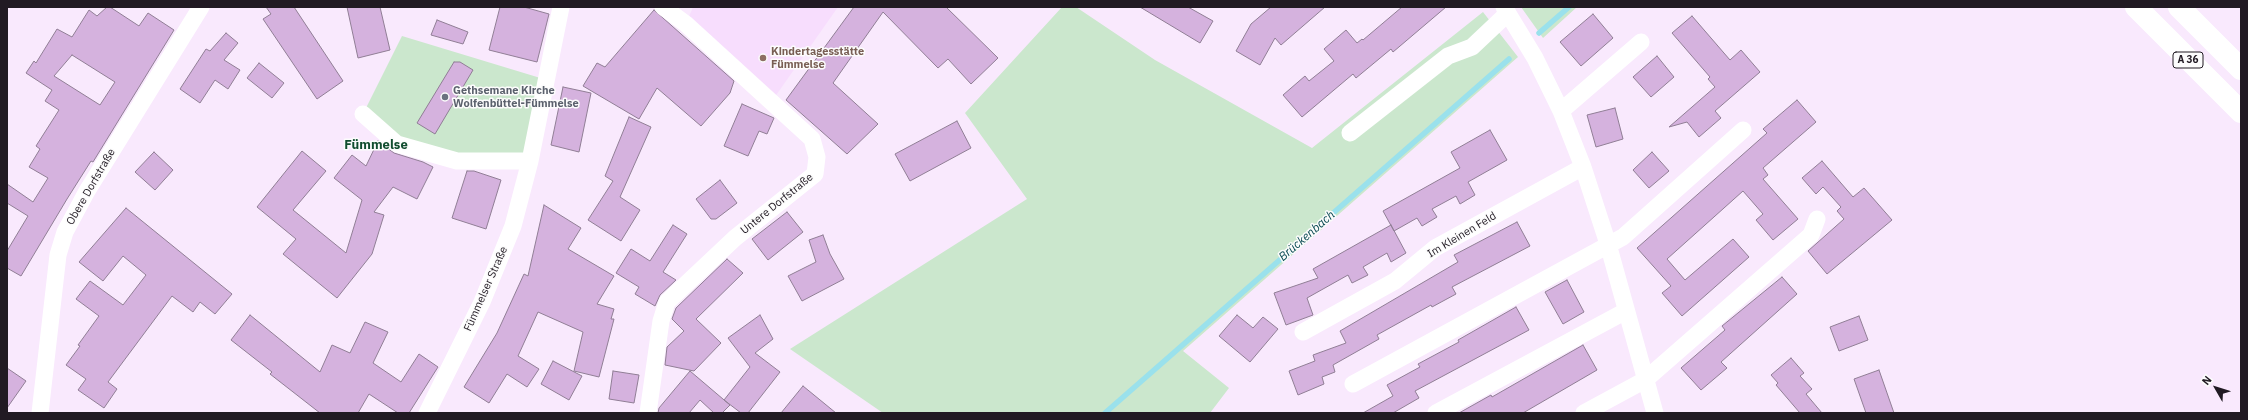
<!DOCTYPE html>
<html>
<head>
<meta charset="utf-8">
<style>
	body { margin:0 }
	#map { position:relative; width:2248px; height:420px; overflow:hidden; background:#f9e9fd; font-family:"IBM Plex Sans",sans-serif }
	canvas { display:block }
	.frame { position:absolute; inset:0; border:8px solid #211a23; pointer-events:none }
	.north { position:absolute; left:2196px; top:368px; width:40px; height:40px; -webkit-text-stroke:3px #fcfcfc; paint-order:stroke; rotate:309deg; font-size:11px; font-weight:700; line-height:16px; text-align:center; color:#211a23 }
	.north::after { content:''; display:block; margin:auto; width:14px; height:18px; background:#211a23; clip-path:polygon(50% 0,100% 100%,50% 72%,0 100%) }
</style>
</head>
<body>
<div id="map">
<canvas width="2248" height="420"></canvas>
<div class="frame"></div>
<div class="north">N</div>
</div>
<script>
const ctx = document.querySelector('canvas').getContext('2d');
ctx.lineJoin = 'round';
function fillPath(path, color) { ctx.fillStyle = color; ctx.fill(path, 'evenodd'); }
const poly = rows => new Path2D(rows.map(r => 'M' + r).join(''));
function stroke(path, color, width, dash) { ctx.strokeStyle = color; ctx.lineWidth = width; ctx.lineCap = dash ? 'butt' : 'round'; ctx.setLineDash(dash || []); ctx.stroke(path); }
function label(font, color, halo, rows, align = 'center') {
  ctx.font = font + ' "IBM Plex Sans",sans-serif'; ctx.lineWidth = 3; ctx.setLineDash([]); ctx.textBaseline = 'middle'; ctx.strokeStyle = halo; ctx.fillStyle = color; for (const [text, x, y, turn = 0] of rows) {
    ctx.save(); ctx.translate(x, y); ctx.rotate((+turn || 0) * Math.PI / 180); ctx.textAlign = isNaN(turn) ? turn : align; if (halo) ctx.strokeText(text, 0, 0); ctx.fillText(text, 0, 0); ctx.restore();
  }
}
fillPath(poly([
	[693,7,838,7,772,101,686,24]
]), '#f7ddfd');
fillPath(poly([
	[1062,7,1076,7,1155,60,1312,148,1483,12,1518,57,1183,351,1229,388,1210,413,883,413,790,349,1027,199,965,113],
	[1521,7,1577,7,1543,38],
	[402,36,547,80,530,161,457,161,397,144,363,114]
]), '#cbe7cd');
stroke(poly([
	[1539,33,1569,7],
	[1105,413,1509,59]
]), '#9ae1ec', 5.5);
const building = poly([
	[107,7,110,7,139,26,148,13,174,30,93,162,91,161,67,199,21,276,7,268,7,251,28,216,7,203,7,184,33,202,48,178,29,167,40,149,36,146,59,110,45,101,52,90,26,73,34,61,36,63,57,29,72,37,89,10,97,16,107,7],
	[72,55,115,82,100,105,54,76,72,55],
	[266,7,294,7,343,81,317,99,263,19,271,14,266,7],
	[347,7,380,7,390,50,358,58,347,7],
	[500,7,524,7,549,14,537,62,489,50,500,7],
	[854,7,946,7,998,58,971,84,948,59,938,68,883,12,833,83,878,124,847,154,786,100,854,7],
	[1140,7,1188,7,1213,21,1200,43,1140,7],
	[1271,7,1325,7,1281,45,1275,38,1260,65,1236,51,1251,24,1271,7],
	[1402,7,1446,7,1393,52,1391,49,1356,78,1353,74,1302,117,1283,95,1305,76,1309,81,1334,61,1324,49,1346,30,1357,43,1362,39,1363,40,1402,7],
	[654,10,734,81,730,93,701,126,657,88,639,119,583,86,597,63,605,67,654,10],
	[1593,14,1613,38,1581,66,1560,42,1593,14],
	[1692,16,1730,60,1741,50,1760,72,1715,111,1721,118,1699,137,1687,122,1669,127,1715,87,1708,79,1710,77,1672,33,1692,16],
	[437,20,468,32,463,44,431,35,437,20],
	[226,33,238,43,224,60,240,70,228,89,215,80,200,103,180,89,206,49,210,51,226,33],
	[1657,56,1674,77,1651,97,1633,77,1657,56],
	[454,62,460,62,473,70,435,134,417,123,454,62],
	[259,63,284,83,272,98,247,78,259,63],
	[563,87,591,93,579,152,551,145,563,87],
	[1797,100,1816,122,1763,168,1768,175,1763,179,1798,219,1773,240,1756,220,1763,214,1743,191,1667,259,1685,280,1733,239,1749,257,1682,316,1662,293,1671,286,1637,248,1767,133,1763,129,1797,100],
	[742,104,774,118,767,134,759,131,748,156,724,146,742,104],
	[1615,108,1623,139,1596,147,1587,115,1615,108],
	[629,117,651,127,620,197,640,210,621,241,588,220,613,181,605,176,629,117],
	[957,121,971,148,910,181,895,154,957,121],
	[1490,130,1507,160,1468,182,1475,195,1460,204,1456,196,1432,209,1437,217,1422,226,1417,218,1394,231,1383,211,1460,168,1451,152,1490,130],
	[378,141,394,153,423,162,433,167,417,199,393,187,374,212,384,215,372,254,337,298,283,254,296,239,257,207,302,151,326,171,293,210,346,253,362,200,334,178,352,155,366,166,378,141],
	[154,152,173,170,155,190,135,172,154,152],
	[1652,152,1669,171,1649,188,1633,170,1652,152],
	[1822,161,1853,197,1864,188,1892,220,1827,274,1808,251,1844,219,1837,211,1841,207,1823,187,1816,194,1802,178,1822,161],
	[467,171,474,171,501,180,486,229,452,218,467,171],
	[720,180,737,203,716,219,711,219,696,199,720,180],
	[544,205,581,228,568,249,614,276,597,304,614,309,611,319,614,319,599,377,574,371,583,332,538,312,518,356,539,369,527,387,507,374,489,403,464,387,497,333,524,274,528,276,544,205],
	[126,208,232,294,215,314,200,302,193,312,172,296,108,382,117,389,104,408,78,390,86,379,66,365,80,346,78,345,99,316,76,299,90,281,123,305,146,275,123,256,103,281,79,262,126,208],
	[787,212,803,232,768,260,752,239,787,212],
	[1517,222,1530,246,1452,287,1456,294,1432,307,1431,305,1377,335,1379,339,1333,365,1335,372,1322,377,1324,384,1298,395,1289,371,1315,361,1313,355,1346,343,1340,331,1458,262,1454,255,1517,222],
	[673,225,687,234,663,272,676,280,660,295,655,306,635,294,639,287,616,273,631,249,650,261,673,225],
	[1391,225,1406,253,1391,262,1387,253,1363,267,1368,275,1352,283,1348,275,1307,298,1313,315,1286,325,1274,293,1318,278,1313,269,1391,225],
	[823,235,830,254,844,279,802,301,788,276,816,262,809,240,823,235],
	[727,259,743,273,696,319,721,343,694,371,665,365,667,347,684,331,672,319,676,308,727,259],
	[1782,277,1797,294,1721,362,1727,368,1701,390,1681,368,1725,330,1722,326,1782,277],
	[1567,280,1584,312,1563,324,1545,292,1567,280],
	[1516,307,1529,330,1415,391,1419,398,1393,413,1363,413,1393,396,1387,385,1420,367,1418,364,1459,342,1458,340,1516,307],
	[250,315,320,372,332,345,350,353,365,322,388,332,373,363,401,382,419,354,438,367,409,413,398,413,369,394,358,413,320,413,270,374,272,372,231,340,250,315],
	[760,315,773,339,755,353,780,372,748,413,741,413,724,400,750,367,728,338,760,315],
	[1237,315,1253,328,1263,317,1278,329,1250,362,1219,336,1237,315],
	[1859,316,1868,340,1839,351,1830,327,1859,316],
	[1583,345,1597,370,1523,413,1459,413,1491,395,1492,397,1583,345],
	[1791,358,1804,373,1800,376,1812,389,1806,394,1822,413,1800,413,1776,385,1778,383,1771,375,1791,358],
	[553,361,582,376,569,400,541,384,553,361],
	[7,368,26,381,7,408,7,368],
	[1879,370,1894,413,1866,413,1854,379,1879,370],
	[613,371,639,375,634,403,609,399,613,371],
	[690,371,730,405,722,413,714,413,700,400,689,413,658,413,659,408,690,371],
	[803,386,836,413,781,413,803,386]
]);
fillPath(building, '#d5b2de');
stroke(building, '#907e95', 1);
stroke(poly([
	[1504,7,1535,58,1561,111,1583,167,1608,244,1655,413],
	[1561,111,1641,42],
	[363,114,397,144,457,161,530,161],
	[1350,133,1448,56,1472,47,1508,13],
	[1303,332,1395,281,1435,248,1583,167],
	[1353,384,1623,237,1743,130],
	[40,413,58,255,65,232,87,191,201,7],
	[427,413,482,302,513,226,530,161,561,7],
	[648,413,661,321,667,302,735,238,815,174,817,157,812,139,686,24,663,7],
	[1436,413,1626,311],
	[1584,413,1645,380,1811,235,1817,219]
]), '#fff', 17);
stroke(poly([
	[2136,7,2241,112],
	[2179,7,2241,69]
]), '#fff', 22);
for (const [x, y, r, color] of [
	[763,58,4,"#8d6e63"],
	[445,97,4,"#6b7280"]
]) { const dot = new Path2D(); dot.arc(x, y, r, 0, 2 * Math.PI); ctx.fillStyle = color; ctx.fill(dot); stroke(dot, '#fcfcfc', 1.5); }
for (const [x, y, w] of [
	[2188,60,30]
]) { const box = new Path2D(); box.roundRect(x - w / 2, y - 8, w, 16, 3); ctx.fillStyle = '#fcfcfc'; ctx.fill(box); stroke(box, '#211a23', 1); }
label('bold 10px', '#211a23', null, [
	["A 36",2188,60]
]);
label('bold 11px', '#785e54', '#fcfcfc', [
	["Kindertagesstätte",771,52],
	["Fümmelse",771,65]
], 'left');
label('bold 11px', '#5b616d', '#fcfcfc', [
	["Gethsemane Kirche",453,91],
	["Wolfenbüttel-Fümmelse",453,104]
], 'left');
label('11px', '#211a23', '#fcfcfc', [
	["Obere Dorfstraße",91,187,-60],
	["Untere Dorfstraße",777,204,-39],
	["Im Kleinen Feld",1462,235,-31],
	["Fümmelser Straße",486,289,-66]
]);
label('italic 12px', '#094a52', '#fcfcfc', [
	["Brückenbach",1307,236,-41]
]);
label('bold 13px', '#114d2f', '#fcfcfc', [
	["Fümmelse",376,145]
]);
</script>
</body>
</html>
